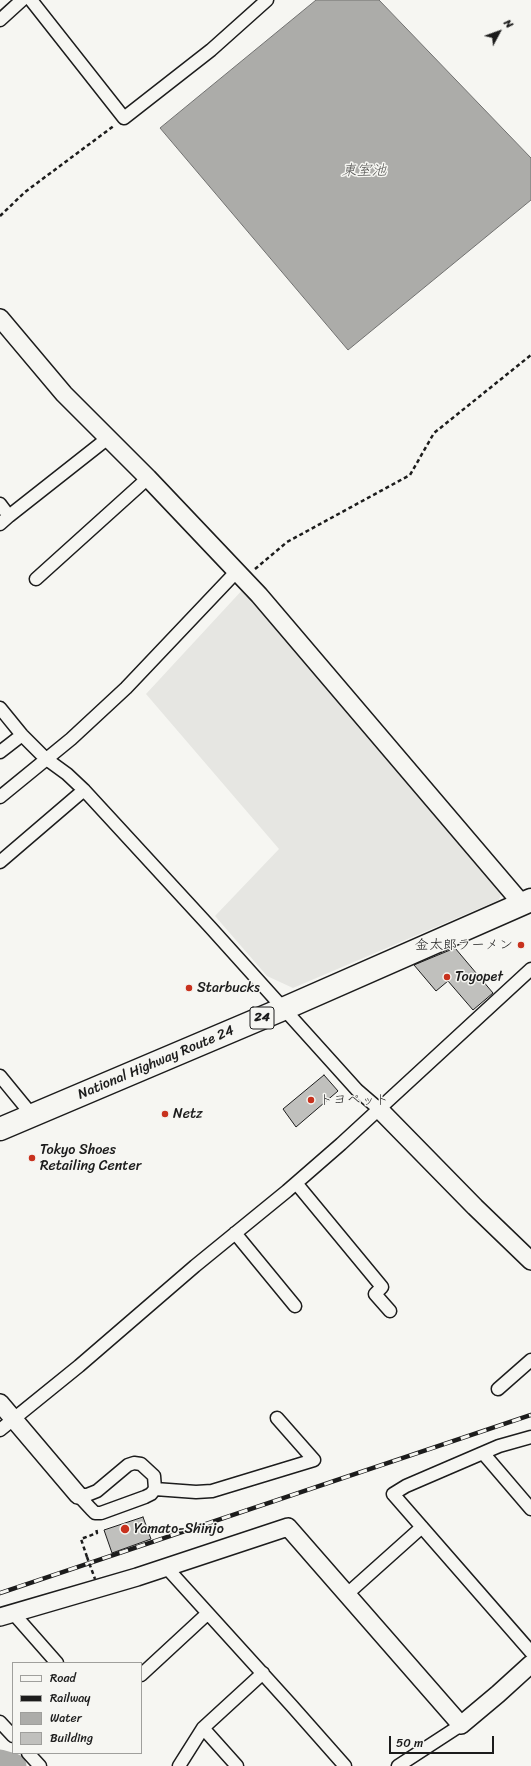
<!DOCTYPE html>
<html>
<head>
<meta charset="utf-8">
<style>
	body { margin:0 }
	#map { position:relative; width:531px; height:1766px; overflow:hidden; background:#f6f6f2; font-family:Sriracha,sans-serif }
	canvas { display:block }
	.legend { position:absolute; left:12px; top:1662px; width:130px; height:92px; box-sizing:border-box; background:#f6f6f2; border:1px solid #9f9f9c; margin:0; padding:5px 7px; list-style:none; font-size:12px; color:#1c1c1c }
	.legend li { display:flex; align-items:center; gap:8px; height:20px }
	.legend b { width:20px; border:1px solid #9f9f9c }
	.north { position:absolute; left:479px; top:12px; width:40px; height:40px; -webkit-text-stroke:3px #f6f6f2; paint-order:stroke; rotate:49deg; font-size:11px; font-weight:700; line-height:16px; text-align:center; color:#1c1c1c }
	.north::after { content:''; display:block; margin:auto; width:14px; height:18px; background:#1c1c1c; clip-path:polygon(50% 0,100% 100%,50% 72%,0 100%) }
	.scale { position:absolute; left:389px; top:1736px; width:105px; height:18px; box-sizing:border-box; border:2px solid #1c1c1c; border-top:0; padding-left:5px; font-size:12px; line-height:14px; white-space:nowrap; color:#1c1c1c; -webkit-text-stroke:3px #f6f6f2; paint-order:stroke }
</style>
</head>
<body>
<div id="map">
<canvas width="531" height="1766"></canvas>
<ul class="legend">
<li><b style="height:5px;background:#f6f6f2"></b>Road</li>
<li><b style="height:5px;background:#1c1c1c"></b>Railway</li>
<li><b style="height:11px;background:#acaca9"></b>Water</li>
<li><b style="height:11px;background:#c0c0bd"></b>Building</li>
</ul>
<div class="north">N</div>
<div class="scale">50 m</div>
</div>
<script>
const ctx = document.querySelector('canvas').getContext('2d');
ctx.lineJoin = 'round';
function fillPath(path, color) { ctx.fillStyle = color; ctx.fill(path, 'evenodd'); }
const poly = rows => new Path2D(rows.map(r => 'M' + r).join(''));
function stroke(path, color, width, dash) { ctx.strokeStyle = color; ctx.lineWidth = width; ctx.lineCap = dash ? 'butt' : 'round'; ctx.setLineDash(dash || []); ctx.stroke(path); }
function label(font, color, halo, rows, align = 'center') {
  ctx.font = font + ' Sriracha,"Klee One",sans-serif'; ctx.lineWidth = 3; ctx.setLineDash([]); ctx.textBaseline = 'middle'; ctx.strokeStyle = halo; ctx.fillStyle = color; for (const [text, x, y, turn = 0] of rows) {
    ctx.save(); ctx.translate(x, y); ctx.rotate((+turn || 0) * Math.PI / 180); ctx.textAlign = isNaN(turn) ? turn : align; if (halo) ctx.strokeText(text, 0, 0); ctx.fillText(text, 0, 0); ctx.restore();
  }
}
fillPath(poly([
	[245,587,503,888,499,900,293,988,267,976,215,916,279,849,146,694]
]), '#e6e6e2');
const water = poly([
	[316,0,379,0,531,158,531,200,348,350,160,128,316,0]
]);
fillPath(water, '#acaca9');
stroke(water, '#727271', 1);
stroke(poly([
	[0,1762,14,1766]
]), '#acaca9', 25);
const building = poly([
	[455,948,493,993,473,1010,448,981,436,991,414,965,455,948],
	[324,1075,338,1091,296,1127,283,1109,324,1075],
	[143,1517,151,1539,112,1553,104,1530,143,1517]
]);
fillPath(building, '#c0c0bd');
stroke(building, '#1c1c1c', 1);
const street = poly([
	[31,0,124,118,211,50,267,0],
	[0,20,22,0],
	[0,504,9,516],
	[0,524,9,516,108,438],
	[36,579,148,478],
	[0,708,22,735,45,758,67,774,84,790,211,928,357,1090,379,1109],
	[0,752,22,735],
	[0,797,71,739,126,688,237,571],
	[0,862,84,790],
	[0,1076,32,1115],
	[296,1183,382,1287,375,1294,390,1311],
	[235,1233,295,1306],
	[498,1389,531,1360],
	[0,1430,79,1366,195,1266,287,1191,341,1144,531,969],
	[531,1437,499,1446,406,1486,393,1494,531,1652],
	[483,1453,531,1509],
	[134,1463,141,1464,154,1476,155,1489,151,1494,145,1497,101,1513,95,1513,91,1509,78,1495,87,1495,97,1491,128,1465,134,1463],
	[155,1489,196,1492,212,1491,314,1460,277,1418],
	[166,1567,292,1706,345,1766],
	[346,1595,422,1527],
	[13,1613,57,1663],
	[141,1675,207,1614],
	[0,1722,13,1736],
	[203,1728,237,1766],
	[28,1753,40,1766],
	[179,1766,203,1728,263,1673],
	[398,1766,461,1725]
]);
const secondary = poly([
	[0,318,64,394,148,478,259,595,523,905],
	[379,1109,475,1207,531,1261],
	[0,1403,78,1495],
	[0,1617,137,1577,288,1527,461,1725,498,1694,531,1664]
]);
const highway = poly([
	[0,1129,283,1009,531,900]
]);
stroke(street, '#1c1c1c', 15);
stroke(secondary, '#1c1c1c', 20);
stroke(highway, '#1c1c1c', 25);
stroke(poly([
	[0,216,25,192,115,125],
	[255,569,287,542,410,475,434,433,531,355],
	[87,1557,81,1539,97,1533,96,1528]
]), '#1c1c1c', 2.5, [4, 3]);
stroke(street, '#f6f6f2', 12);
stroke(secondary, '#f6f6f2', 17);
stroke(highway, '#f6f6f2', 22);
const rail = poly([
	[0,1593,531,1415]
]);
stroke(rail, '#1c1c1c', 4.5);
stroke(rail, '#f6f6f2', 3, [9]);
stroke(poly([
	[87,1557,95,1579]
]), '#1c1c1c', 2.5, [4, 3]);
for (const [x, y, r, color] of [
	[521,945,4,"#c8321e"],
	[447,977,4,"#c8321e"],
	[189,988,4,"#c8321e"],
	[311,1100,4,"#c8321e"],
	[165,1114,4,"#c8321e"],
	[32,1158,4,"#c8321e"],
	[125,1529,5,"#c8321e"]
]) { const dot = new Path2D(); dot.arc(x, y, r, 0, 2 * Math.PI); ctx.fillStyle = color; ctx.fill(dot); stroke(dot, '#f6f6f2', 1.5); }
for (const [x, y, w] of [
	[262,1018,24]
]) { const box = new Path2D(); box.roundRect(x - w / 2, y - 11, w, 22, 3); ctx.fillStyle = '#f6f6f2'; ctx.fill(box); stroke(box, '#1c1c1c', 1); }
label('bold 13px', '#1c1c1c', null, [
	["24",262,1018]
]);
label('14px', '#1c1c1c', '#f6f6f2', [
	["金太郎ラーメン",513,945,"right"],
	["Toyopet",455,977],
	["Starbucks",197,988],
	["トヨペット",319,1100],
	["Netz",173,1114],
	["Tokyo Shoes",40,1150],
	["Retailing Center",40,1166],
	["Yamato-Shinjo",134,1529]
], 'left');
label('14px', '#1c1c1c', '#f6f6f2', [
	["National Highway Route 24",156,1063,-23]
]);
label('italic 15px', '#565654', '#f6f6f2', [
	["東室池",364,171]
]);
</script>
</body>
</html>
